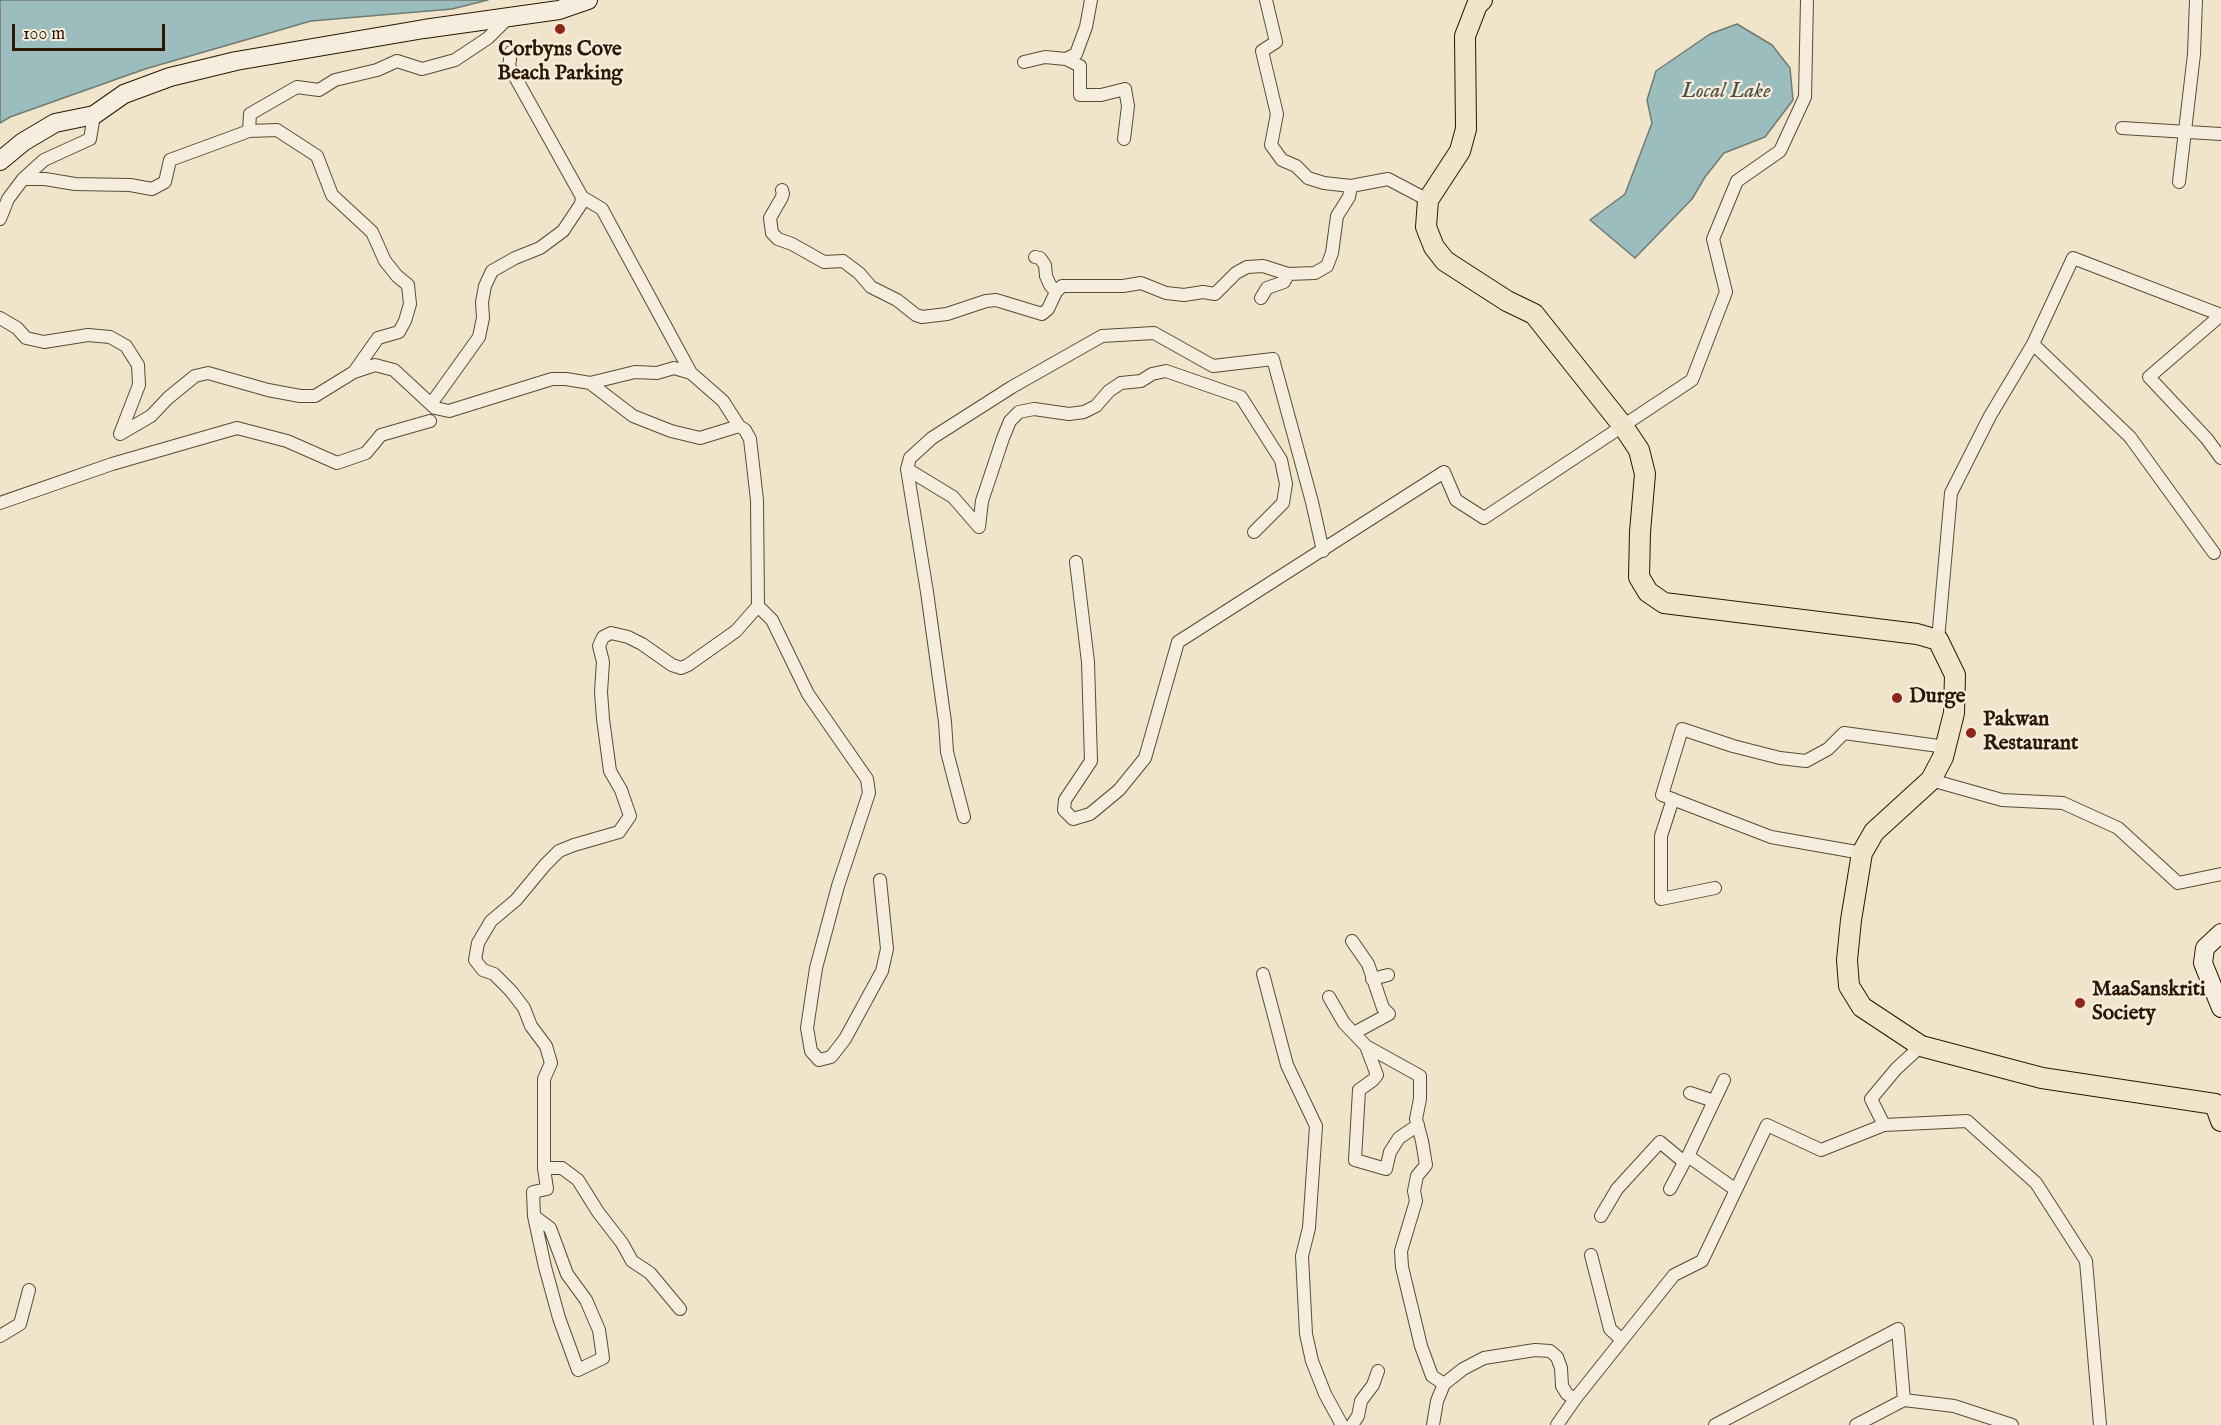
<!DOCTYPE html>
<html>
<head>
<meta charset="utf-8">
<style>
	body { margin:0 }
	#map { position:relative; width:2221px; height:1425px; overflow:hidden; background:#f0e4cb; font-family:"IM FELL English",serif }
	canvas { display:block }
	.scale { position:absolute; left:12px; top:24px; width:153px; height:27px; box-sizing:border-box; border:3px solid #2e1700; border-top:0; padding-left:8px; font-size:18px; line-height:21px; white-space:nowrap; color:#2e1700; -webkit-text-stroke:4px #f5eddd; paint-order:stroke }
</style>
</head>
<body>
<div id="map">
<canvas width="2221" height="1425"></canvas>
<div class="scale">100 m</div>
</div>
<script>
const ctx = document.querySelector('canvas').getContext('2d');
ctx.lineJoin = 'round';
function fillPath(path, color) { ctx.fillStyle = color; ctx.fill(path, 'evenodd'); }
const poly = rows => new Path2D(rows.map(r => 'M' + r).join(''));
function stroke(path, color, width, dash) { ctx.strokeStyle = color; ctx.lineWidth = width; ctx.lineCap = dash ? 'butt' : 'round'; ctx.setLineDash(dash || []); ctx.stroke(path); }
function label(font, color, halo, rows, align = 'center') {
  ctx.font = font + ' "IM FELL English",serif'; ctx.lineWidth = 4.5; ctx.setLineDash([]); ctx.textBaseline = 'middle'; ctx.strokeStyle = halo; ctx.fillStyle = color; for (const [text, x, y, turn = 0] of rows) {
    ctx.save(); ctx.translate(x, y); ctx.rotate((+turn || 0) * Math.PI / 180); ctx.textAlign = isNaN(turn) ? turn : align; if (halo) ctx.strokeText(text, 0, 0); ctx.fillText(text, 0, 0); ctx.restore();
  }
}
const water = poly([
	[0,0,488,0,452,9,311,21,145,69,10,117,0,123,0,0],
	[1737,24,1772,45,1790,68,1793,100,1765,137,1724,153,1705,177,1692,199,1635,258,1590,220,1625,194,1652,123,1647,100,1656,71,1710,34,1737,24]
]);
fillPath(water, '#9cbdbe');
stroke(water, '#707b72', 1.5);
const street = poly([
	[1266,0,1276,42,1262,51,1277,114,1271,145,1282,160,1296,166,1308,178,1324,183,1351,186,1388,179,1428,200],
	[1066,59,1080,66,1080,95,1101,95,1125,89,1128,106,1124,139],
	[1024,62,1045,57,1066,59,1076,54,1086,27,1091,0],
	[2122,128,2221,134],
	[249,131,277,130,317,156,332,195,372,232,385,261,397,276,408,285,410,304,405,321,399,332,378,338,354,372],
	[23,179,44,160,90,139,94,115],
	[2179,182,2194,54,2196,0],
	[782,190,783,194,781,199,770,218,772,233,778,239,792,244,824,262,843,261,859,273,871,287,897,300,916,315,922,317,947,314,986,301,996,300,1042,314,1048,309,1056,292,1062,286,1123,286,1141,283,1166,293,1184,295,1203,292,1215,294,1236,273,1247,267,1263,266,1288,274],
	[582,197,602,209,691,373],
	[0,219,8,199,23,179,45,179,75,184,130,185,152,189,165,182,170,160,249,131,250,114,297,87,319,90,335,80,377,70,397,61,422,69,455,60,488,38,509,17],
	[1035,257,1040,258,1045,265,1046,276,1050,285,1056,292],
	[1261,298,1267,288,1284,282,1288,274,1315,273,1327,266,1332,253,1337,216,1349,197,1351,186],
	[2221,315,2149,377,2207,439,2221,458],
	[0,318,17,328,26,338,44,342,88,335,110,337,126,346,138,365,139,385,120,434,151,416,168,398,195,376,208,373,268,390,300,396,315,396,354,372,375,365,394,370,435,408,449,411,552,379,566,379,590,383,633,416,671,431,700,438,739,426,745,430,750,439,757,500,758,606,736,631,688,665,681,668,672,665,642,644,628,637,611,633,603,637,599,646,603,662,601,692,603,719,610,771,621,790,630,816,619,832,574,845,559,851,545,865,516,900,491,921,478,943,475,960,483,970,494,974,511,991,524,1008,531,1026,546,1046,551,1063,544,1079,544,1168,547,1189,533,1192,534,1216,545,1267,559,1318,578,1370,603,1358,599,1330,586,1300,567,1274,550,1228,534,1216],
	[2033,344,2130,437,2214,553],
	[590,383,635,372,657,373,674,368,691,373,723,401,739,426],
	[431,404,479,337,483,318,482,302,485,286,492,271,515,258,540,248,563,231,581,204,582,197,509,66,511,52],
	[907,469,953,497,979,527],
	[0,503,112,464,237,428,287,441,337,463,366,453,381,435,430,421],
	[979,527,982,501,1003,438,1010,421,1019,412,1034,409,1069,414,1084,412,1096,406,1109,391,1121,383,1141,381,1152,374,1166,371,1241,397,1281,460,1286,484,1283,503,1254,532],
	[1076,562,1088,662,1091,761,1065,800,1064,810,1073,819,1090,814,1119,790,1145,758,1178,642,1444,472,1456,500,1484,518,1692,380,1726,292,1713,239,1737,181,1780,151,1805,97,1807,0],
	[758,606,772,620,808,694,867,779,869,793,838,886,816,968,807,1028,811,1051,819,1060,831,1057,845,1039,882,971,887,949,880,880],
	[1938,640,1951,493,1990,416,2033,344,2073,258,2221,315],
	[1931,780,2002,800,2063,803,2118,828,2178,883,2221,874],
	[1673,799,1661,836,1661,899,1715,888],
	[964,817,947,752,945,722,927,592,907,469,910,458,932,438,1012,387,1102,336,1154,333,1213,366,1273,359,1312,502,1323,551],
	[1862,853,1771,837,1662,795,1682,729,1733,746,1780,758,1806,761,1828,749,1844,733,1946,747],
	[1352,941,1368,964,1383,1008,1389,1014,1354,1033],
	[1263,974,1287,1065,1316,1126,1309,1228,1302,1256,1306,1334,1312,1361,1325,1394,1342,1425],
	[1372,979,1388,975],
	[1329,997,1344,1023,1366,1046,1420,1076,1420,1099,1416,1119,1422,1141,1426,1165,1417,1176,1414,1191,1416,1201,1401,1251,1402,1267,1421,1346,1432,1376,1444,1384],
	[1366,1046,1377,1075,1373,1080,1359,1090,1355,1160,1386,1169,1390,1152,1399,1138,1418,1125],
	[1724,1080,1688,1156,1736,1190],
	[1690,1093,1714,1101],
	[1884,1125,1871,1099,1896,1069,1921,1046],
	[544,1168,562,1168,578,1180,598,1212,622,1243,632,1261,650,1273,680,1309],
	[1670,1189,1687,1157],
	[1601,1216,1617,1189,1660,1142,1684,1162],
	[1591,1255,1610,1329,1622,1340],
	[0,1336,20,1324,29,1290],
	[1352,1425,1358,1416,1361,1401,1373,1385,1378,1371],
	[1433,1425,1437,1401,1444,1384,1463,1369,1484,1358,1535,1350,1550,1351,1557,1357,1561,1368,1562,1386,1567,1394,1575,1399],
	[1557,1425,1575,1399,1674,1275,1702,1261,1767,1125,1821,1150,1884,1125,1967,1121,2036,1183,2086,1261,2100,1425],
	[1715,1425,1898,1329,1904,1400],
	[1856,1425,1904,1400,1954,1406,2012,1425]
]);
const secondary = poly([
	[0,161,23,142,55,123,94,115,124,94,170,77,236,61,424,29,559,10,588,0],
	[2221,933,2205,948,2203,963,2221,1008]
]);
const primary = poly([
	[1482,0,1477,5,1465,36,1466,129,1460,151,1428,200,1426,227,1434,247,1445,261,1507,301,1534,314,1623,426,1639,450,1645,474,1640,532,1639,577,1648,592,1664,603,1917,634,1938,640,1955,675,1954,713,1943,757,1931,780,1874,832,1862,853,1851,920,1847,960,1849,986,1862,1007,1921,1046,2042,1078,2215,1104,2221,1121]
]);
stroke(street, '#5e4a33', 14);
stroke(secondary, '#2e1700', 20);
stroke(primary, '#2e1700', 22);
stroke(street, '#f5eddd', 12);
stroke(secondary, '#f5eddd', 18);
stroke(primary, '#f0e4cb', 20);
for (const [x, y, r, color] of [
	[560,29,6,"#8f2418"],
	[1897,698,6,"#8f2418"],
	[1971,733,6,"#8f2418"],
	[2080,1003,6,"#8f2418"]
]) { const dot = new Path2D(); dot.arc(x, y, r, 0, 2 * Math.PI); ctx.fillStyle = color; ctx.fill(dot); stroke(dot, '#f5eddd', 2); }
label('bold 21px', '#2e1700', '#f5eddd', [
	["Corbyns Cove",560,51,"center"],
	["Beach Parking",560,75,"center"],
	["Durge",1909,698],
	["Pakwan",1983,721],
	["Restaurant",1983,745],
	["MaaSanskriti",2092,991],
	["Society",2092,1015]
], 'left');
label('italic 22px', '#545142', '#f5eddd', [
	["Local Lake",1726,92]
]);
</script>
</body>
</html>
